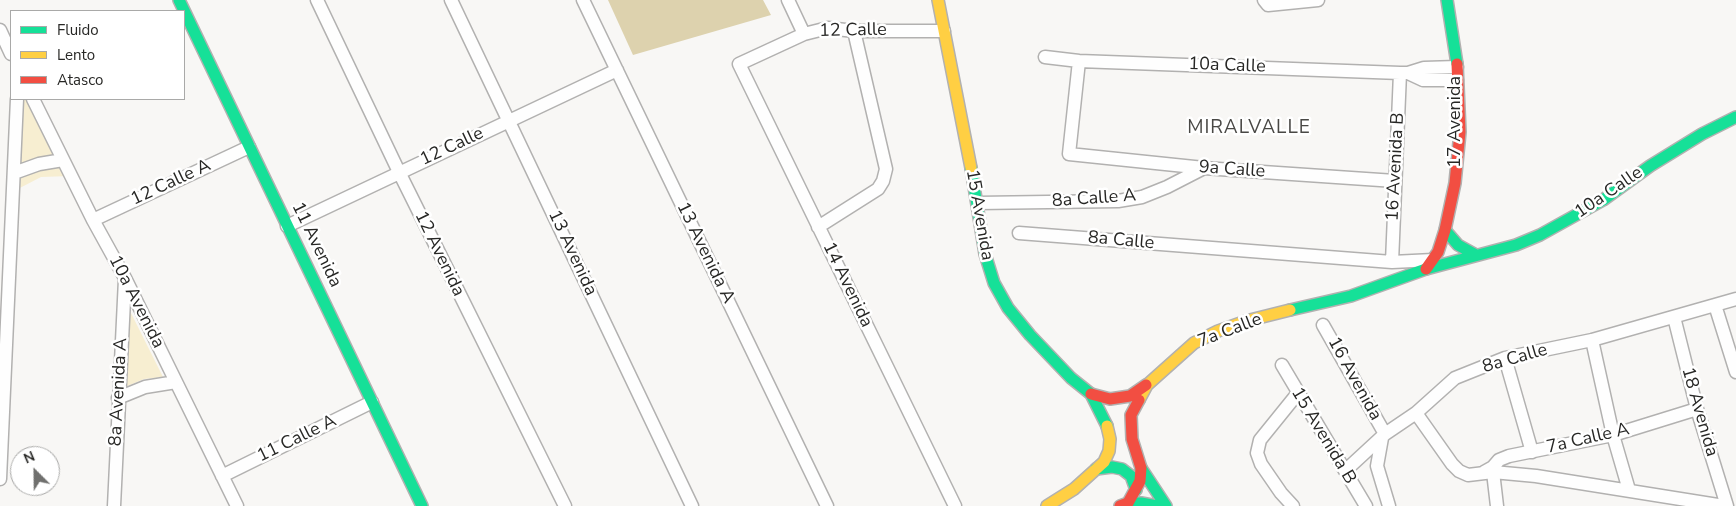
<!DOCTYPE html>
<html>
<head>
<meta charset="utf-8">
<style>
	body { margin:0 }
	#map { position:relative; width:1736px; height:506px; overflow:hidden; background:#f8f7f5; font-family:"Nunito Sans",sans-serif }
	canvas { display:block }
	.legend { position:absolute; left:10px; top:10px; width:175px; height:90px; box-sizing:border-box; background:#fff; border:1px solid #a9a9a8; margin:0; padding:6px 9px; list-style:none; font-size:15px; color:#272725 }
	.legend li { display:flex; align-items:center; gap:10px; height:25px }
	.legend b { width:25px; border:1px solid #a9a9a8 }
	.north { position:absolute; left:10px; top:446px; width:50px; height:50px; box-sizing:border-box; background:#fff; border:1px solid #a9a9a8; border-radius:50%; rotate:337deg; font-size:14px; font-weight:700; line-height:20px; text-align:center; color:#272725 }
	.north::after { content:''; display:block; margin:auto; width:18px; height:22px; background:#70706e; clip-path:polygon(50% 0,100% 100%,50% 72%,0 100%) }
</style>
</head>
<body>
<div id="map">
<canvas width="1736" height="506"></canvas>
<ul class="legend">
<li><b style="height:6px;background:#16e098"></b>Fluido</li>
<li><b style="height:6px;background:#ffcf43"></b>Lento</li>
<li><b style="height:6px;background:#f24e42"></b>Atasco</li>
</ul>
<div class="north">N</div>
</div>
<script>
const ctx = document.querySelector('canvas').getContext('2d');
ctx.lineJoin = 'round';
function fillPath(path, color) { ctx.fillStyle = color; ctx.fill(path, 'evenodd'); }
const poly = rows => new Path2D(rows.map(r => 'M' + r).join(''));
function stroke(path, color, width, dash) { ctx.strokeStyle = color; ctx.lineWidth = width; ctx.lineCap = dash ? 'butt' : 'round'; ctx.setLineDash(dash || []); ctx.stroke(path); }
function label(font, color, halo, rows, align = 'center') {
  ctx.font = font + ' "Nunito Sans",sans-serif'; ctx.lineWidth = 5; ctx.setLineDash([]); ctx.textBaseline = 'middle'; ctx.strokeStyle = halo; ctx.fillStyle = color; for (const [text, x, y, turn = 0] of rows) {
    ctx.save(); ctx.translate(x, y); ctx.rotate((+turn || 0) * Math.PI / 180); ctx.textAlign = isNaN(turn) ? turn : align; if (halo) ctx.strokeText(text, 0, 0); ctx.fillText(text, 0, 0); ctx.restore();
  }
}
fillPath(poly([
	[17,99,33,99,71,176,41,177,14,191],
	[129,309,163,377,144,379,125,387]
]), '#f7eed1');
fillPath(poly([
	[608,0,763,0,771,15,633,55]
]), '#ddd2ae');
const street = poly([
	[317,0,399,172,565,506],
	[451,0,692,506],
	[583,0,827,506],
	[788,0,804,34],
	[1264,0,1268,5,1318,0],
	[0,30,11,54],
	[944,31,854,31,828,28,804,34,739,64,955,506],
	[1045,57,1079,61,1400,73,1408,73,1424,68,1457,67],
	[1079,61,1069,154,1204,168,1395,181],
	[1408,73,1423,80,1457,80],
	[33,99,93,220,125,278,237,506],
	[14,173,39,164,63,160],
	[978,203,1118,201,1142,197,1167,187,1204,168],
	[93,220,249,147],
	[287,226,617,70],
	[818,227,878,189,883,181,886,169,854,31],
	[1019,233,1392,262,1433,260],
	[1392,262,1400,73],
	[1715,305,1736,372],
	[1674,317,1697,409,1727,506],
	[1323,325,1385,434],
	[1592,340,1613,435,1629,490],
	[1505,358,1532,452],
	[1282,365,1366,506],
	[118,398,145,387,176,382],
	[1416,413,1452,464,1459,471,1468,475,1493,472,1536,476,1724,506],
	[1382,438,1377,466,1389,506],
	[1346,470,1385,434,1416,413,1455,378,1505,358,1592,340,1736,299],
	[1484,472,1493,467,1499,460,1509,456,1613,435,1697,409],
	[1493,472,1497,506],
	[222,476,372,402],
	[0,479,17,99],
	[114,506,125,279],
	[1293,506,1281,493,1261,464,1257,453,1260,440,1298,393]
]);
const fast = poly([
	[179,0,422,506],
	[1447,0,1457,64],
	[971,168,985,254,994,283,1008,308,1030,335,1071,378,1091,394,1107,426],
	[1445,230,1458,245,1476,255],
	[1290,310,1351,296,1426,269,1516,245,1540,235,1603,200,1650,166,1702,134,1736,117],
	[1141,468,1166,506],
	[1096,469,1112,467,1122,469,1131,476,1136,490],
	[1128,503,1141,503,1157,506]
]);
const slow = poly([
	[938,0,971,168],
	[1139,400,1147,385,1194,343,1218,331,1246,321,1290,310],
	[1047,506,1074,489,1104,462,1109,451,1110,439,1107,426]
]);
const jam = poly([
	[1426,269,1438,252,1445,230,1455,183,1460,132,1457,64],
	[1091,394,1110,399,1130,396,1146,385],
	[1120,506,1128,503,1140,481,1141,468,1132,439,1131,415,1139,400]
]);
stroke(street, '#b2b1b0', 15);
stroke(fast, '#b2b1b0', 14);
stroke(slow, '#b2b1b0', 14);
stroke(jam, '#b2b1b0', 14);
stroke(street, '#fefefe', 12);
stroke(fast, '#16e098', 11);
stroke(slow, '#ffcf43', 11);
stroke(jam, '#f24e42', 11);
label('18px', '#272725', '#fff', [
	["12 Calle",853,31,-1],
	["10a Calle",1227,66,2],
	["17 Avenida",1456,122,-90],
	["12 Calle",452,147,-25],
	["16 Avenida B",1396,167,-87],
	["9a Calle",1232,170,4],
	["12 Calle A",171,183,-25],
	["10a Calle",1609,193,-34],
	["8a Calle A",1094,199,-4],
	["15 Avenida",979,215,80],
	["8a Calle",1121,241,5],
	["11 Avenida",316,245,64],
	["13 Avenida",572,253,65],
	["13 Avenida A",705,253,64],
	["12 Avenida",439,254,64],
	["14 Avenida",847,285,64],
	["10a Avenida",136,302,63],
	["7a Calle",1230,331,-21],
	["8a Calle",1515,359,-16],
	["16 Avenida",1354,379,61],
	["8a Avenida A",119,392,-87],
	["18 Avenida",1699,412,74],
	["15 Avenida B",1323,436,59],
	["11 Calle A",297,439,-26],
	["7a Calle A",1588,439,-13]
]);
ctx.letterSpacing = '1px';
label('19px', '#494845', '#fff', [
	["MIRALVALLE",1249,128]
]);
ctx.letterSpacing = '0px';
</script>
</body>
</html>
